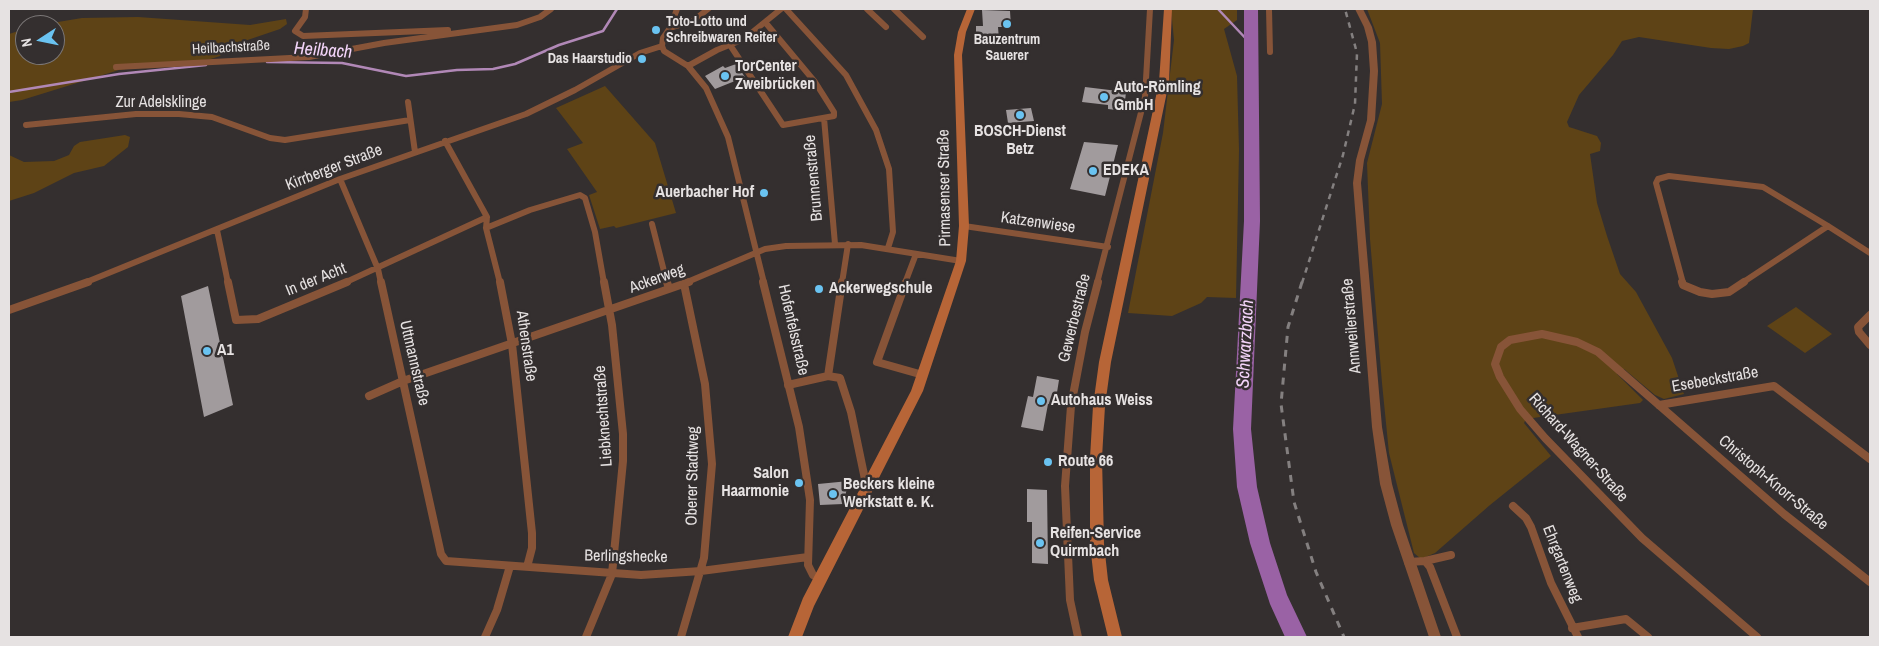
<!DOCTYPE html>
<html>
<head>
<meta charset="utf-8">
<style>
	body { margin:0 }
	#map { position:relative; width:1879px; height:646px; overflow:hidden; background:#342f2f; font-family:"Archivo Narrow",sans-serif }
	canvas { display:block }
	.frame { position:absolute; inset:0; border:10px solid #e6e2e2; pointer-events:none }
	.north { position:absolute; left:15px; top:15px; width:50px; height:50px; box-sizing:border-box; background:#342f2f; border:1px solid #7b7777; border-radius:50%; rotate:259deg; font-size:14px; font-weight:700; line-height:20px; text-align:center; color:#e6e2e2 }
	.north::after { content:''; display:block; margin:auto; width:18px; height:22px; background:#6ac3f1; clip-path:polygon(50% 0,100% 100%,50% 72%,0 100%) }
</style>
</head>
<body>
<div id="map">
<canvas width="1879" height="646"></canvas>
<div class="frame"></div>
<div class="north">N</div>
</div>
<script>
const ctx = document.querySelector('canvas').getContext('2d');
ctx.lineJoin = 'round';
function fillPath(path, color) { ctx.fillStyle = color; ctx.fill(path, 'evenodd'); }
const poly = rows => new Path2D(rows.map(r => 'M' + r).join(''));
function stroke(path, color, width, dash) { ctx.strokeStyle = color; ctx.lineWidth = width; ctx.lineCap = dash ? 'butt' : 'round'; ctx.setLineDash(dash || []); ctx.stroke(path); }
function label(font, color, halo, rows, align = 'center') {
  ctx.font = font + ' "Archivo Narrow",sans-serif'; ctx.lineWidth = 5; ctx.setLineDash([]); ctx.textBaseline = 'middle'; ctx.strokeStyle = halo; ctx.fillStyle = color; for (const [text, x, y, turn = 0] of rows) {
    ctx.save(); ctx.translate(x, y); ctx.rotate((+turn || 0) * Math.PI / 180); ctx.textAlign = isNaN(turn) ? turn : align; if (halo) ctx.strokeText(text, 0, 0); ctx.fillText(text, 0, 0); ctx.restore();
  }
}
fillPath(poly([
	[1171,9,1237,9,1237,20,1224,29,1237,76,1239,150,1236,298,1207,297,1201,303,1172,316,1128,313,1163,133,1174,40],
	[1367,9,1753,9,1749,43,1743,46,1729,49,1711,48,1639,37,1622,41,1613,55,1579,95,1567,122,1569,127,1597,136,1601,143,1600,151,1590,154,1597,203,1607,236,1620,274,1636,292,1672,358,1684,394,1664,399,1655,395,1624,369,1617,374,1643,400,1640,403,1526,419,1524,423,1551,456,1490,505,1435,553,1421,559,1414,553,1389,453,1382,383,1370,239,1367,163,1382,104,1380,43],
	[138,17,250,25,286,19,287,24,280,29,227,47,220,56,211,59,119,70,22,100,9,102,9,34,25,29,25,55,55,55,55,25,40,25,82,18],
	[605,86,655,143,676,213,616,228,614,226,600,229,589,195,597,192,567,149,583,143,556,108],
	[125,135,130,137,128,147,104,166,74,173,34,193,9,201,9,155,24,162,54,161,69,155,74,146,80,142],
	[1796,307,1832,334,1805,353,1767,326]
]), '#5e4316');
stroke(poly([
	[1218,9,1250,43],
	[267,62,342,63,406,76,457,70,493,69,515,64,559,45,603,31,617,9],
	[9,92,119,74,206,65]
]), '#b188b7', 2.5);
fillPath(poly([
	[1244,9,1258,9,1260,221,1251,429,1257,487,1270,543,1287,595,1307,637,1285,637,1270,604,1250,543,1237,487,1233,429,1244,221,1244,9]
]), '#9a62a5');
fillPath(poly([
	[982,10,1010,11,1011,27,998,27,999,40,976,40,976,26,983,26],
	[736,64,745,77,715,89,705,76,723,66,725,68],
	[1085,87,1126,92,1124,111,1108,109,1108,105,1082,102],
	[1031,108,1034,121,1008,123,1006,110],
	[1084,142,1118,145,1105,196,1070,189],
	[208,286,233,405,204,417,181,296],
	[1037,376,1059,380,1055,405,1048,404,1043,431,1021,427,1028,396,1033,397],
	[849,481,843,504,820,505,818,484],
	[1027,489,1047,490,1048,564,1032,563,1032,522,1027,522]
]), '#a19b9d');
stroke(poly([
	[306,9,305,17,295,31,303,36,448,30],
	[786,9,846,75,876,130,889,169,893,232,888,248],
	[867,9,886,27],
	[894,9,923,37],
	[1269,9,1270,52],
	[670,28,693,21,708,9],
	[730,45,783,125,834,116,834,112,815,82,765,22],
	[662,46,664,51,688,66,706,88,728,137,764,283],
	[662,46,663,38,670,28,677,9],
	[688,66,717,50,744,39,781,9],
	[116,67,309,57,384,43,517,25,540,17,551,9],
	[408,102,415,152],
	[824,118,835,244],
	[26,125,136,114,179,114,212,117,270,138,285,140,410,120],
	[445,141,487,217,486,228,500,283],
	[340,179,378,269,381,283],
	[652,224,667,283],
	[964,226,1108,247],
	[1828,226,1870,253],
	[486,228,530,210,580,195,585,198,595,232,604,283],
	[217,230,228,283],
	[84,283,340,179,526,114,575,90,640,53,662,46],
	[344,283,487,217],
	[685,283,765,249,786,246,861,245,961,261],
	[842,283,848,244],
	[905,283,916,254],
	[1097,283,1145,97,1150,9],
	[1683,283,1656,183,1658,179,1669,176,1763,187,1828,226],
	[1742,283,1828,226]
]), '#875438', 6);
stroke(poly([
	[228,282,236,320,258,319,347,282],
	[381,282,441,554,446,561,641,575,701,571,808,557],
	[500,282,512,344,532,533,532,548,527,567],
	[667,282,669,289],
	[763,282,799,427,810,500,808,565,813,575,820,579],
	[906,282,877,362,923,375],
	[1682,282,1683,285,1700,292,1712,294,1729,292,1744,282],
	[9,310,88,282],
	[1870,315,1858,327,1859,332,1870,345],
	[828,376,842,282],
	[788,385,828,376,840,378,851,412,867,489],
	[369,396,403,381,689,282],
	[1659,405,1774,386,1870,459],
	[1513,506,1526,518,1531,527,1551,583,1578,637],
	[1425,561,1451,555],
	[1408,562,1425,561,1430,567,1457,637],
	[1572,628,1626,619,1648,637],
	[485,637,497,610,510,566],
	[586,637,612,574,623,461,623,434,612,325,604,282],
	[681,637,704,558,712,464,705,384,684,284],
	[1078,637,1070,600,1065,486,1071,406,1085,332,1098,282],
	[1757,637,1642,538,1545,438,1520,409,1500,377,1495,364,1501,347,1510,340,1542,334,1577,342,1598,352,1784,514,1870,582]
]), '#875438', 8);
fillPath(poly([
	[1355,9,1363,9,1372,27,1376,42,1378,71,1375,120,1364,160,1361,183,1382,427,1392,484,1403,525,1441,637,1429,637,1391,525,1380,484,1372,427,1353,183,1356,160,1367,120,1370,71,1368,42,1364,27,1355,9]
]), '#875438');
fillPath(poly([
	[967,9,975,9,966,32,962,55,969,226,966,261,923,391,814,606,802,637,788,637,803,598,911,391,956,261,959,226,954,55,958,32,967,9],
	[1164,9,1172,9,1169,82,1111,362,1105,406,1102,458,1104,544,1108,580,1122,637,1108,637,1094,580,1090,544,1090,458,1093,406,1099,362,1159,82,1164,9]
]), '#b76537');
stroke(poly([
	[1302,283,1343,155,1355,104,1357,53,1345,9]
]), '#848080', 2.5, [5.5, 5.5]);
stroke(poly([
	[1302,282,1288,327,1281,404,1294,502,1316,572,1344,637]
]), '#848080', 3, [7, 7]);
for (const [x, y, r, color] of [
	[1007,24,5,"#6ac3f1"],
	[656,30,5,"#6ac3f1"],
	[642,59,5,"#6ac3f1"],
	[725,76,5,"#6ac3f1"],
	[1104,97,5,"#6ac3f1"],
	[1020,115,5,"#6ac3f1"],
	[1093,171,5,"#6ac3f1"],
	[764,193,5,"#6ac3f1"],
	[819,289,5,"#6ac3f1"],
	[207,351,5,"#6ac3f1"],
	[1041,401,5,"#6ac3f1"],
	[1048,462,5,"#6ac3f1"],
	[799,483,5,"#6ac3f1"],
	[833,494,5,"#6ac3f1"],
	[1040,543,5,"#6ac3f1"]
]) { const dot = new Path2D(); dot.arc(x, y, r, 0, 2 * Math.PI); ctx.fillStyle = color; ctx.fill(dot); stroke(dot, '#342f2f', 2); }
label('bold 14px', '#e6e2e2', '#342f2f', [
	["Toto-Lotto und",666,22],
	["Schreibwaren Reiter",666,38],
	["Bauzentrum",1007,40,"center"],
	["Sauerer",1007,56,"center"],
	["Das Haarstudio",632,59,"right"]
], 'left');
label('14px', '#e6e2e2', '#342f2f', [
	["Heilbachstraße",231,48,-3]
]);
label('bold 16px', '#e6e2e2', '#342f2f', [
	["TorCenter",735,67],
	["Zweibrücken",735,85],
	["Auto-Römling",1114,88],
	["GmbH",1114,106],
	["BOSCH-Dienst",1020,132,"center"],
	["Betz",1020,150,"center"],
	["EDEKA",1103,171],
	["Auerbacher Hof",754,193,"right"],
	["Ackerwegschule",829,289],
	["A1",217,351],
	["Autohaus Weiss",1051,401],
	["Route 66",1058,462],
	["Salon",789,474,"right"],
	["Haarmonie",789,492,"right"],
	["Beckers kleine",843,485],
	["Werkstatt e. K.",843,503],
	["Reifen-Service",1050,534],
	["Quirmbach",1050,552]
], 'left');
label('16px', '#e6e2e2', '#342f2f', [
	["Zur Adelsklinge",161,103],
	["Kirrberger Straße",334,168,-21],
	["Brunnenstraße",814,178,-95],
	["Pirmasenser Straße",945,188,-91],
	["Katzenwiese",1038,223,8],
	["Ackerweg",657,279,-20],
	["In der Acht",316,280,-22],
	["Gewerbestraße",1075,318,-76],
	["Annweilerstraße",1352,326,-95],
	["Hofenfelsstraße",793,330,77],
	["Athenstraße",526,346,82],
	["Uttmannstraße",414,363,77],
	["Esebeckstraße",1715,380,-10],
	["Liebknechtstraße",604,416,-94],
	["Richard-Wagner-Straße",1578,448,48],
	["Oberer Stadtweg",693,476,-89],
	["Christoph-Knorr-Straße",1773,483,40],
	["Berlingshecke",626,557,1],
	["Ehrgartenweg",1562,564,68]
]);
label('italic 18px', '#f4d5fa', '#342f2f', [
	["Heilbach",323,51,4],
	["Schwarzbach",1246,344,-87]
]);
</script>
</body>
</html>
